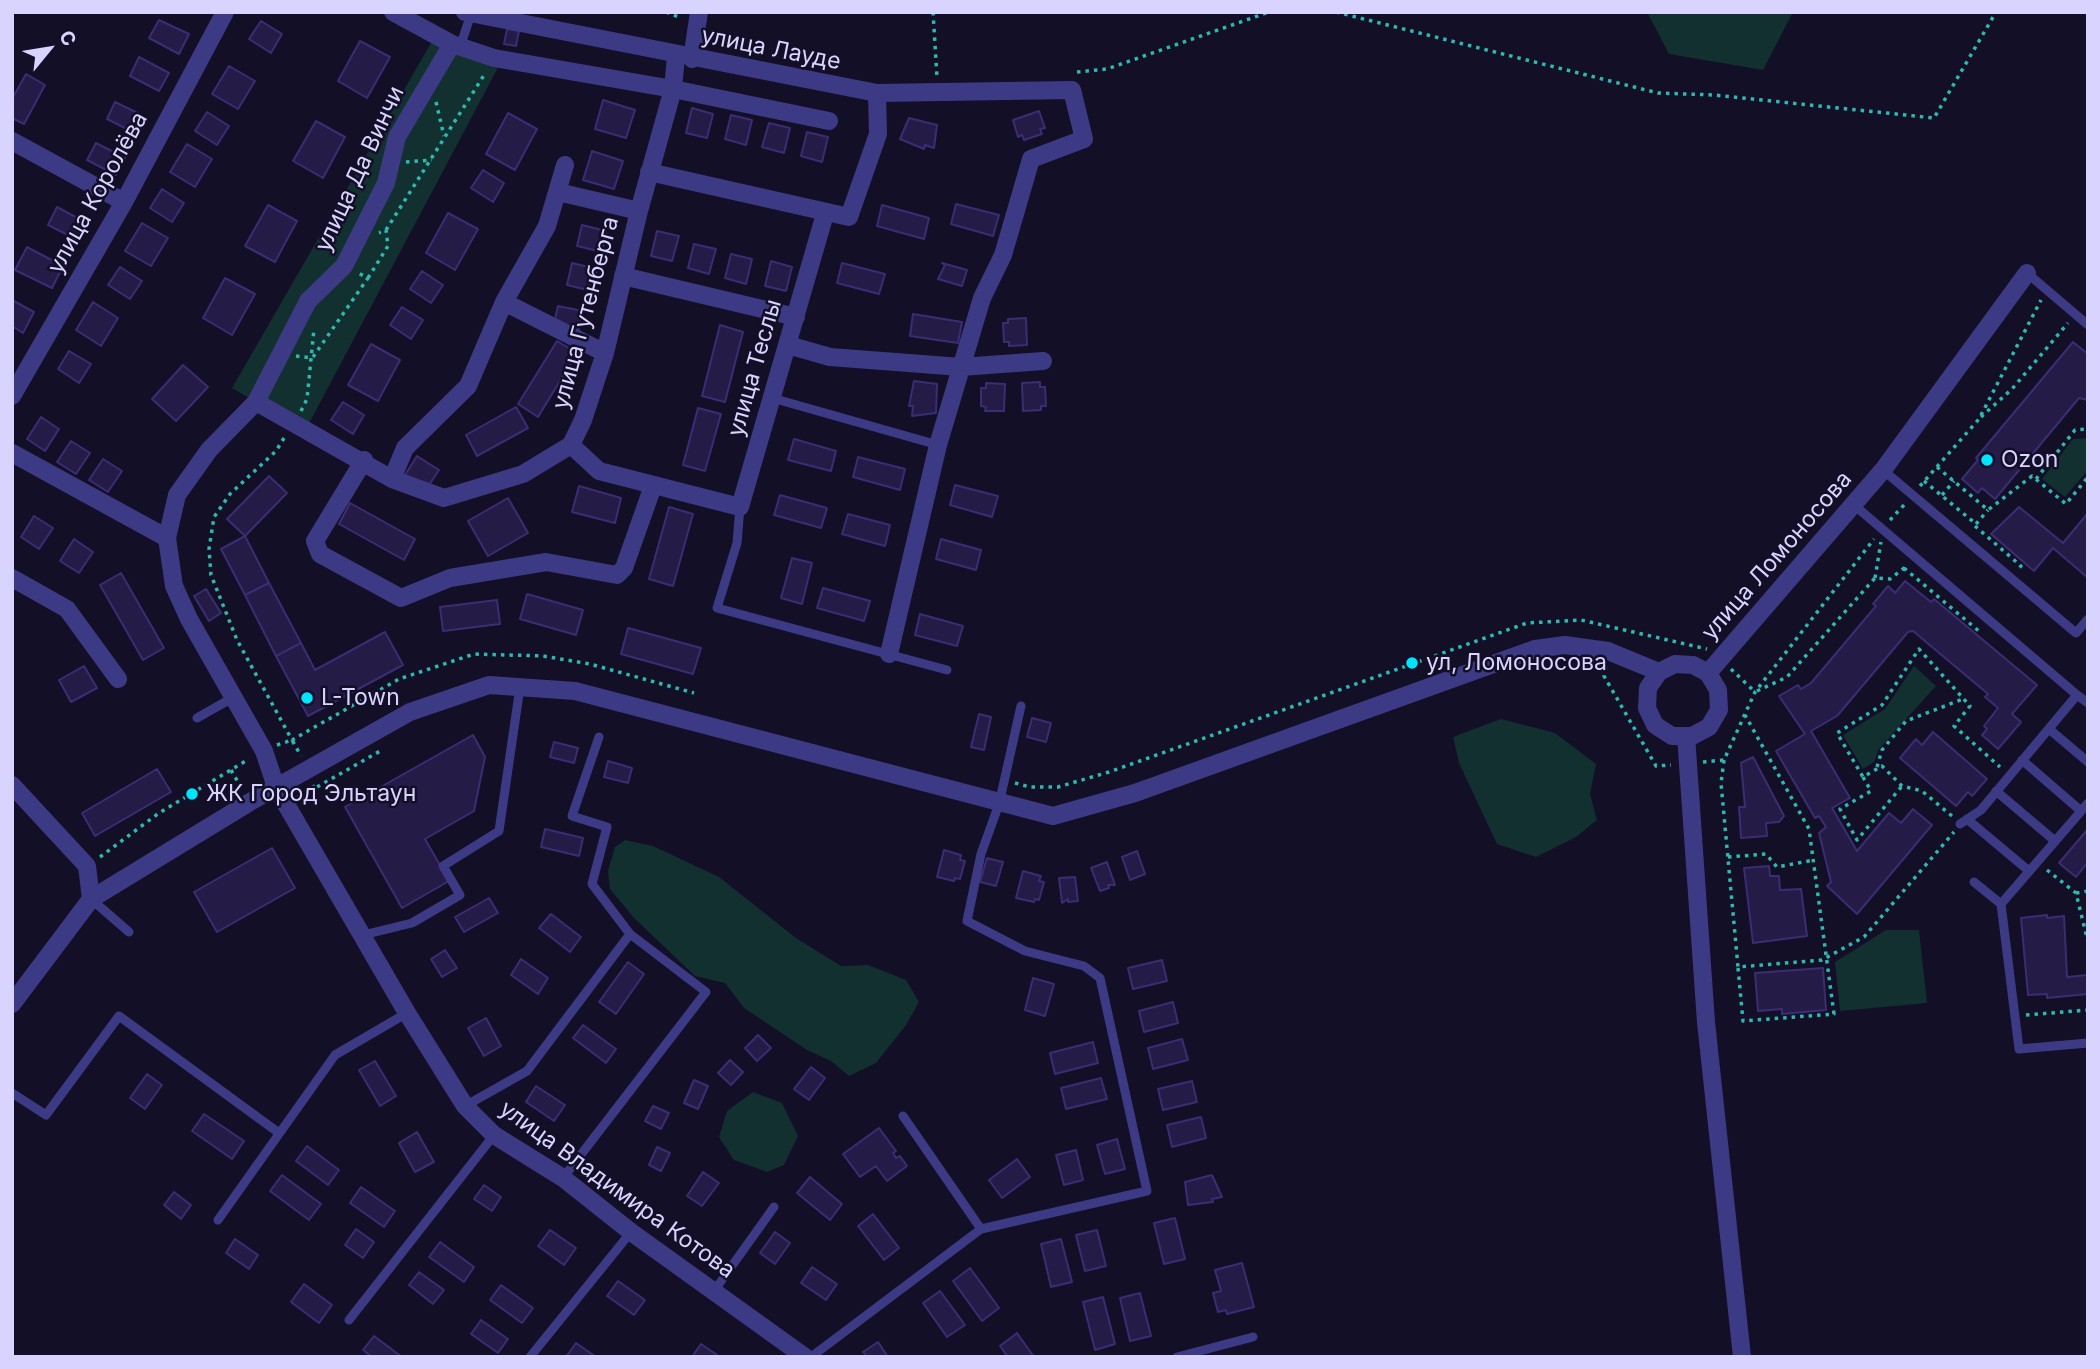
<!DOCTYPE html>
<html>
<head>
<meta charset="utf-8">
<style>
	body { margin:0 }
	#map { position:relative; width:2100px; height:1369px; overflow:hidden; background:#130f26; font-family:Inter,sans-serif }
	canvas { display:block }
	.frame { position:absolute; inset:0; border:14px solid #d9d4ff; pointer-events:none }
	.north { position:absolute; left:14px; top:14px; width:70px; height:70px; -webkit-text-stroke:5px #130f26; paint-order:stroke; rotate:60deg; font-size:19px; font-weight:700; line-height:28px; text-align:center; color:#d9d4ff }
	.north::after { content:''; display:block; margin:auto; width:24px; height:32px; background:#d9d4ff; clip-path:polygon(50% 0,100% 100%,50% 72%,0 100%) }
</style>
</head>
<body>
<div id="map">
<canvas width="2100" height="1369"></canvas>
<div class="frame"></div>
<div class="north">С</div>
</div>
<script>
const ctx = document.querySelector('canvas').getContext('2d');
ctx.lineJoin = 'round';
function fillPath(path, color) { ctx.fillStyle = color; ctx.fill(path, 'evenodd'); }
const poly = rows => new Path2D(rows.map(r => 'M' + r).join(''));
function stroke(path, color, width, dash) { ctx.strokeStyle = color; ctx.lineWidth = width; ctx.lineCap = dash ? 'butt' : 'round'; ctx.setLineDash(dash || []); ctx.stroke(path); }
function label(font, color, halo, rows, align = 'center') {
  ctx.font = font + ' Inter,sans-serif'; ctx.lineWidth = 5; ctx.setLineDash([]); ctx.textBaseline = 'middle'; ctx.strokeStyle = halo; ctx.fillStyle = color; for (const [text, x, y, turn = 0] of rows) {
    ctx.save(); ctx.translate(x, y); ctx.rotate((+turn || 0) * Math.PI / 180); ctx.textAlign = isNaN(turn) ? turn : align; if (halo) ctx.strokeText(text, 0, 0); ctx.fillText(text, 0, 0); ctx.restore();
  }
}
fillPath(poly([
	[1647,12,1793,12,1763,70,1669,54],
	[435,36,502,60,305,431,232,388],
	[2088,438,2088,470,2065,497,2042,479,2073,439],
	[1914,666,1936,686,1879,749,1874,762,1863,769,1843,735,1885,709],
	[1501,719,1555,733,1596,764,1590,794,1597,820,1576,837,1536,857,1497,844,1459,763,1453,737],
	[625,840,653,846,719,877,796,938,841,966,868,965,906,980,919,1002,906,1025,876,1063,849,1076,831,1061,807,1050,744,1008,725,983,695,976,634,918,610,889,608,871,615,847],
	[1886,930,1919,930,1927,1003,1840,1011,1835,962],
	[753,1092,782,1103,798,1136,784,1165,767,1172,734,1160,719,1137,727,1111]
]), '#12302f');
const building = poly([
	[159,20,189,34,179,54,149,38,159,20],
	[261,21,282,34,271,53,249,39,261,21],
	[507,29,519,31,516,46,504,44,507,29],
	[360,41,390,57,367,98,338,81,360,41],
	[139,57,169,73,159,91,130,76,139,57],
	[229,66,255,81,238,109,212,94,229,66],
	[26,74,45,85,24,124,12,118,12,99,26,74],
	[603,100,635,110,626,138,595,129,603,100],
	[115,102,144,116,135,133,107,119,115,102],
	[692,108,713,114,707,138,686,133,692,108],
	[1039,111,1045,128,1040,129,1042,134,1024,140,1022,135,1018,137,1013,120,1039,111],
	[207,112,229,126,217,145,195,131,207,112],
	[508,113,537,129,515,170,486,154,508,113],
	[731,115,752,120,746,145,725,139,731,115],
	[909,118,937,125,934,148,925,145,924,149,900,139,909,118],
	[316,121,345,137,323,178,293,161,316,121],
	[769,123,790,128,784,153,762,147,769,123],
	[807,132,828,137,822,162,801,156,807,132],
	[96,143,125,158,116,175,87,160,96,143],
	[187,144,212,159,195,187,170,172,187,144],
	[592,151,623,161,614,189,583,180,592,151],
	[483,170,504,183,493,202,471,188,483,170],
	[162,189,184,203,172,222,150,208,162,189],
	[956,204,999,215,993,236,951,224,956,204],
	[268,205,297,221,275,262,245,246,268,205],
	[882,205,929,218,924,239,877,226,882,205],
	[57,207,85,222,76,239,48,225,57,207],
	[448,213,478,229,455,270,426,253,448,213],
	[142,223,168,238,151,266,125,251,142,223],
	[582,225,606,231,602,252,577,246,582,225],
	[657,231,679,236,672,261,651,256,657,231],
	[694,244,716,249,709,274,688,268,694,244],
	[27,247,63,266,52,288,15,270,27,247],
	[731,254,752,259,746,284,725,278,731,254],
	[771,261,792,267,786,291,765,286,771,261],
	[572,263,597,269,592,291,567,285,572,263],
	[842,263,885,274,879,294,837,283,842,263],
	[942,263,967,270,962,286,938,279,945,265,942,263],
	[120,267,142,281,130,299,108,285,120,267],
	[422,271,443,285,431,303,410,289,422,271],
	[225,278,255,294,232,335,203,318,225,278],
	[12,300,34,312,23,333,12,326,12,300],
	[93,302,118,318,101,346,76,330,93,302],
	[558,306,583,311,578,333,553,327,558,306],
	[402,307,423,320,411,339,390,325,402,307],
	[913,314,962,322,958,343,910,336,913,314],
	[1026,318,1027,345,1009,346,1009,342,1004,342,1003,323,1008,323,1008,319,1026,318],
	[720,325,743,332,725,402,702,396,720,325],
	[557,341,577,353,538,417,518,404,557,341],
	[2073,342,2088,354,2088,400,2079,398,1995,499,1982,488,1978,493,1962,479,1978,460,1976,458,2073,342],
	[371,344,400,360,378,401,348,385,371,344],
	[69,351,91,364,79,383,58,369,69,351],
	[183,365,208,387,176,421,152,399,183,365],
	[914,381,937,384,936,413,912,416,913,406,909,406,914,381],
	[1040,382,1040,387,1045,387,1046,406,1041,406,1041,410,1023,411,1022,383,1040,382],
	[986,383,1005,384,1004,411,985,411,986,407,981,406,981,388,986,388,986,383],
	[343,402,364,415,353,434,331,420,343,402],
	[516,407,528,428,477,456,466,435,516,407],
	[698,408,721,414,705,471,683,465,698,408],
	[41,417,59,429,45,451,27,439,41,417],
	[794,439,836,451,831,471,788,460,794,439],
	[71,441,90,453,76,474,57,462,71,441],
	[417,456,439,470,427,488,405,475,417,456],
	[858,457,905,469,900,490,853,477,858,457],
	[103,459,122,471,108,492,89,480,103,459],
	[269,476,287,493,245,536,227,519,269,476],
	[955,485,998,496,992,517,950,505,955,485],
	[579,486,621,498,615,523,572,512,579,486],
	[780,495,827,508,821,528,774,515,780,495],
	[508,498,528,533,488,556,468,521,508,498],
	[350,503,415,539,404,560,339,524,350,503],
	[669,507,693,514,673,586,649,579,669,507],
	[2019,507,2063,543,2088,513,2088,578,2053,548,2034,571,1991,534,2019,507],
	[848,514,890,525,885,546,842,534,848,514],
	[34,516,53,528,39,549,21,537,34,516],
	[245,536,269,583,245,595,221,549,245,536],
	[74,539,93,552,79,573,60,561,74,539],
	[941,539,981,550,976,570,936,559,941,539],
	[792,558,812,563,802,604,781,598,792,558],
	[121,573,164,648,143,660,100,585,121,573],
	[1905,581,1931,602,1934,599,2037,685,2012,714,2021,722,1998,749,1982,735,1987,729,1984,726,1998,708,1985,697,1988,694,1913,631,1908,632,1837,716,1811,731,1850,798,1832,808,1857,851,1889,813,1901,823,1913,809,1932,825,1857,914,1827,886,1831,882,1819,833,1826,827,1819,816,1815,818,1776,751,1805,734,1779,696,1798,685,1801,689,1811,683,1876,606,1873,604,1888,586,1895,593,1905,581],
	[269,583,301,643,276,656,245,595,269,583],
	[823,588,870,601,864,621,817,608,823,588],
	[206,589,221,613,209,621,194,596,206,589],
	[527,594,583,610,576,635,520,619,527,594],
	[497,600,500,624,443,631,440,607,497,600],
	[920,614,963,626,957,646,915,635,920,614],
	[628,628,701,648,693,674,621,654,628,628],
	[385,632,403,665,308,716,276,656,301,643,315,670,385,632],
	[84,666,97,688,71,702,59,680,84,666],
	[979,714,991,717,984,750,971,747,979,714],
	[1032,718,1051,723,1046,742,1027,737,1032,718],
	[1933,732,1987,779,1972,796,1968,792,1956,806,1900,758,1916,739,1922,745,1933,732],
	[473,735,485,757,474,811,425,839,449,881,402,908,345,807,473,735],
	[554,742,578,748,574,763,550,757,554,742],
	[1753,757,1784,816,1779,822,1766,823,1767,836,1741,838,1739,807,1745,807,1741,763,1753,757],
	[608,761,632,768,628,783,604,777,608,761],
	[157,769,171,792,95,836,82,813,157,769],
	[545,829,583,838,579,856,541,847,545,829],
	[2088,829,2088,862,2076,877,2059,863,2088,829],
	[272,848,295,888,217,932,194,892,272,848],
	[944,850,961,855,960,860,965,861,960,879,955,878,954,881,937,877,944,850],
	[1137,851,1145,874,1130,880,1122,857,1137,851],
	[987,858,1003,862,996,886,980,882,987,858],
	[1107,862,1115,885,1108,885,1109,888,1100,891,1091,868,1107,862],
	[1769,866,1770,876,1779,876,1780,890,1801,889,1807,936,1753,943,1744,868,1769,866],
	[1023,871,1041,876,1039,881,1044,882,1039,900,1035,899,1034,902,1016,898,1023,871],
	[1075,877,1078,901,1068,902,1068,899,1062,903,1059,878,1075,877],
	[489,898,498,913,464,932,455,917,489,898],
	[551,914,581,937,570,952,539,928,551,914],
	[2047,915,2047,918,2064,916,2067,977,2088,975,2088,994,2047,998,2047,994,2028,995,2021,918,2047,915],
	[445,950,457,968,442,977,431,959,445,950],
	[521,959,548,978,538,994,511,975,521,959],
	[1162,960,1167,981,1133,989,1128,968,1162,960],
	[628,962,644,974,616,1014,599,1002,628,962],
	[1823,968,1826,1010,1782,1014,1782,1009,1758,1011,1755,973,1823,968],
	[1033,978,1054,984,1045,1016,1025,1010,1033,978],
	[1173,1002,1178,1023,1144,1032,1139,1011,1173,1002],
	[486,1018,501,1046,484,1056,468,1028,486,1018],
	[583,1025,616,1049,606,1063,573,1038,583,1025],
	[758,1035,771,1048,757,1061,745,1048,758,1035],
	[1182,1039,1188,1060,1153,1069,1148,1048,1182,1039],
	[1093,1042,1098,1063,1055,1074,1050,1053,1093,1042],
	[730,1060,743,1072,731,1085,718,1073,730,1060],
	[375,1061,396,1096,380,1106,359,1070,375,1061],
	[811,1067,825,1078,809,1100,794,1089,811,1067],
	[147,1074,162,1085,145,1109,130,1098,147,1074],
	[1101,1078,1107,1099,1066,1109,1061,1088,1101,1078],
	[694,1080,708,1086,698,1109,684,1103,694,1080],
	[1192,1081,1197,1102,1163,1110,1158,1089,1192,1081],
	[536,1086,565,1105,554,1121,526,1102,536,1086],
	[653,1106,669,1113,661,1129,645,1121,653,1106],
	[204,1114,244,1141,232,1159,192,1131,204,1114],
	[1201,1117,1206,1138,1172,1147,1167,1125,1201,1117],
	[879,1128,896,1151,893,1153,896,1158,900,1156,907,1166,887,1181,876,1166,860,1177,843,1154,879,1128],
	[417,1132,434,1162,415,1172,399,1143,417,1132],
	[1117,1139,1125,1169,1105,1174,1097,1145,1117,1139],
	[307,1146,339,1170,328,1185,296,1161,307,1146],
	[657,1147,670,1153,661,1171,649,1165,657,1147],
	[1076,1150,1083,1180,1064,1185,1056,1155,1076,1150],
	[1017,1159,1030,1177,1002,1198,989,1180,1017,1159],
	[703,1172,719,1183,702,1206,687,1196,703,1172],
	[282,1175,321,1204,309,1220,270,1191,282,1175],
	[1212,1175,1222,1197,1212,1199,1213,1202,1188,1205,1185,1182,1212,1175],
	[810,1177,842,1204,830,1220,797,1193,810,1177],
	[484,1185,501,1197,492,1211,474,1199,484,1185],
	[361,1187,395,1211,384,1227,350,1203,361,1187],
	[174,1192,191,1205,181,1219,164,1205,174,1192],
	[873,1214,899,1248,884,1260,858,1226,873,1214],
	[1175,1218,1185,1259,1164,1264,1154,1223,1175,1218],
	[356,1229,374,1242,363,1258,345,1245,356,1229],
	[550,1230,576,1248,564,1265,538,1246,550,1230],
	[1097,1230,1106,1266,1085,1271,1076,1235,1097,1230],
	[775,1232,790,1243,775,1264,760,1253,775,1232],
	[235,1239,258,1255,249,1269,226,1253,235,1239],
	[1061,1239,1072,1282,1051,1287,1041,1244,1061,1239],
	[440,1242,474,1267,464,1282,429,1257,440,1242],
	[1242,1263,1254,1307,1227,1314,1226,1310,1218,1312,1213,1293,1221,1291,1215,1270,1242,1263],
	[812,1267,837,1284,826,1300,801,1283,812,1267],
	[970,1268,999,1308,982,1321,953,1281,970,1268],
	[419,1272,444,1290,433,1304,409,1285,419,1272],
	[618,1281,645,1300,634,1315,607,1296,618,1281],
	[304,1284,332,1305,319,1323,291,1302,304,1284],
	[501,1285,533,1308,522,1323,490,1300,501,1285],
	[940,1291,965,1325,947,1337,923,1303,940,1291],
	[1140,1293,1151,1336,1130,1341,1120,1298,1140,1293],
	[1103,1297,1115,1344,1095,1350,1083,1302,1103,1297],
	[481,1320,508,1339,498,1353,471,1334,481,1320],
	[1017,1333,1034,1357,1008,1357,1000,1346,1017,1333],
	[374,1336,402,1357,372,1357,363,1350,374,1336],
	[878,1342,888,1357,867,1357,863,1352,878,1342],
	[576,1343,596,1357,566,1357,576,1343],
	[701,1344,720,1357,692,1357,701,1344]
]);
fillPath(building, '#241b47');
stroke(building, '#3b2d73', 2);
stroke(poly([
	[666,12,681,18],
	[933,12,937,77],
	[1336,12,1658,93,1714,95,1934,118,1996,12],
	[1077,72,1107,69,1269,12],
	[436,102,444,136],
	[406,162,432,160],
	[386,230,486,72],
	[368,278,388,246,386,230,379,233],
	[296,356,312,358],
	[313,357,368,278,358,273],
	[301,411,307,399,314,329],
	[1981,417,2012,389,2068,323],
	[284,438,276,451,230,494,214,517,209,549,211,575,237,640,292,740,399,679,474,654,543,656,590,664,694,693],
	[1937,467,1988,510,2032,476,2066,504,2088,477],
	[2036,479,2075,430,2088,429],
	[1924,481,1976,524],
	[1920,486,1979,419,2041,300],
	[1942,495,1954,481],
	[1890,520,1904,505],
	[1976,524,1988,510],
	[1975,526,2021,566,2019,568],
	[1904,568,1980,632],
	[1875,578,1881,542],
	[1606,667,1604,676,1656,766,1671,765],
	[1731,669,1755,692],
	[1757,691,1787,677,1875,578,1890,579,1908,565],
	[277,745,292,740,301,756],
	[1724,760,1721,783,1738,967,1822,960,1864,937,1954,832],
	[1703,762,1724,760,1755,692,1874,539],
	[1877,767,1882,750,1906,721,1963,699],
	[231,770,241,787],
	[1863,777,1871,791,1840,809,1857,840,1902,786],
	[1015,783,1030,787,1058,787,1109,772,1527,623,1581,620,1707,649],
	[317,787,382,750],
	[298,797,316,785],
	[1952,816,1922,791,1902,786,1882,766,1863,777,1837,733,1882,705,1919,649,1970,706,1954,726,2000,767],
	[100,857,159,813,249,759],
	[1728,857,1766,854,1777,867,1814,860],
	[2047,870,2076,893,2088,942],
	[2076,893,2088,891],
	[1738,968,1743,1021,1834,1014,1809,829,1745,715],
	[2026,1015,2088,1010]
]), '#2fb8b0', 3.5, [3.5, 5]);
stroke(poly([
	[460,47,471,14],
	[2027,273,2088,325],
	[772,398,938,445],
	[1883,470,2076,633,2088,619],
	[1854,505,2077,695,1981,810,1960,824],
	[740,507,737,543,717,608,947,670],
	[2077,695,2088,703],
	[197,718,234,697],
	[2049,729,2088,762],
	[2022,760,2081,811],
	[1996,791,2055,841],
	[1967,819,2029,871],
	[1974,882,2001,904,2088,803],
	[91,899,129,932],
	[2001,904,2019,1049,2088,1043],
	[363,935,412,923,460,895,443,866,499,831,520,687],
	[12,1093,46,1115,119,1016,279,1133],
	[465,1106,527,1071,630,934],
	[903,1116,981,1229],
	[563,1178,706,992,630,934,592,884,607,827,572,816,599,737],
	[218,1220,335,1055,407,1013],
	[714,1291,774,1207],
	[349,1320,494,1135],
	[530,1357,631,1232],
	[811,1357,981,1229,1147,1191,1100,978,1084,966,1025,951,967,921,981,854,999,804,1021,706],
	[1177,1357,1253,1337]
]), '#3d3a85', 9);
stroke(poly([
	[393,12,452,44,494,58,673,89,829,121],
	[465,12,877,93,1072,90,1084,139,1031,159,1003,255,982,298,938,445,889,654],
	[452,44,397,137,386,183,344,266,308,301,256,402,209,450,177,495,167,538,174,586,189,619,264,751,276,787,407,1013,465,1106,494,1135,563,1178,631,1232,805,1357],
	[692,59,699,12],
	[12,141,124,202],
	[649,172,849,217,878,134,877,93],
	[558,192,639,211],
	[623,276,796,317],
	[504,302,605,353],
	[788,345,830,357,961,367,1043,361],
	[12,396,124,202,225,12],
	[256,402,392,479,444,498,523,474,571,445,583,420,605,353,639,211,673,89,676,56],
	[571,445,599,471,740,507,825,214],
	[12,453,167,538],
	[364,460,315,541,320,554,401,598,450,578,546,562,617,575,624,568,653,486],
	[392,479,405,448,468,386,504,302,547,226,565,165],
	[12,578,67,609,118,679],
	[1708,673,1883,470,2027,273],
	[1686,736,1706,1022,1742,1357],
	[12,785,87,866,91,899],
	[12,1004,91,899,250,802,410,712,489,685,575,691,1053,816,1135,793,1535,649,1565,645,1608,651,1659,672,1675,664,1693,665,1708,673,1718,690,1719,710,1709,727,1692,736,1672,736,1655,725,1647,708,1648,688,1659,672]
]), '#3d3a85', 18);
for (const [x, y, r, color] of [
	[1987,460,7,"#00e5ff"],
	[1412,663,7,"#00e5ff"],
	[307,698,7,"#00e5ff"],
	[192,794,7,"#00e5ff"]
]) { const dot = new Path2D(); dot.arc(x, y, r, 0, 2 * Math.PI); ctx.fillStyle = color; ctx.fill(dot); stroke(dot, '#130f26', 2.5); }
label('23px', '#d9d4ff', '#130f26', [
	["улица Лауде",771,49,11],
	["улица Да Винчи",360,169,-65],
	["улица Королёва",98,193,-61],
	["улица Гутенберга",586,313,-75],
	["улица Теслы",755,368,-74],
	["улица Ломоносова",1777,556,-49],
	["улица Владимира Котова",617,1190,36]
]);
label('23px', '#d9d4ff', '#130f26', [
	["Ozon",2001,460],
	["ул, Ломоносова",1426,663],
	["L-Town",321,698],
	["ЖК Город Эльтаун",206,794]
], 'left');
</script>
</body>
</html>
